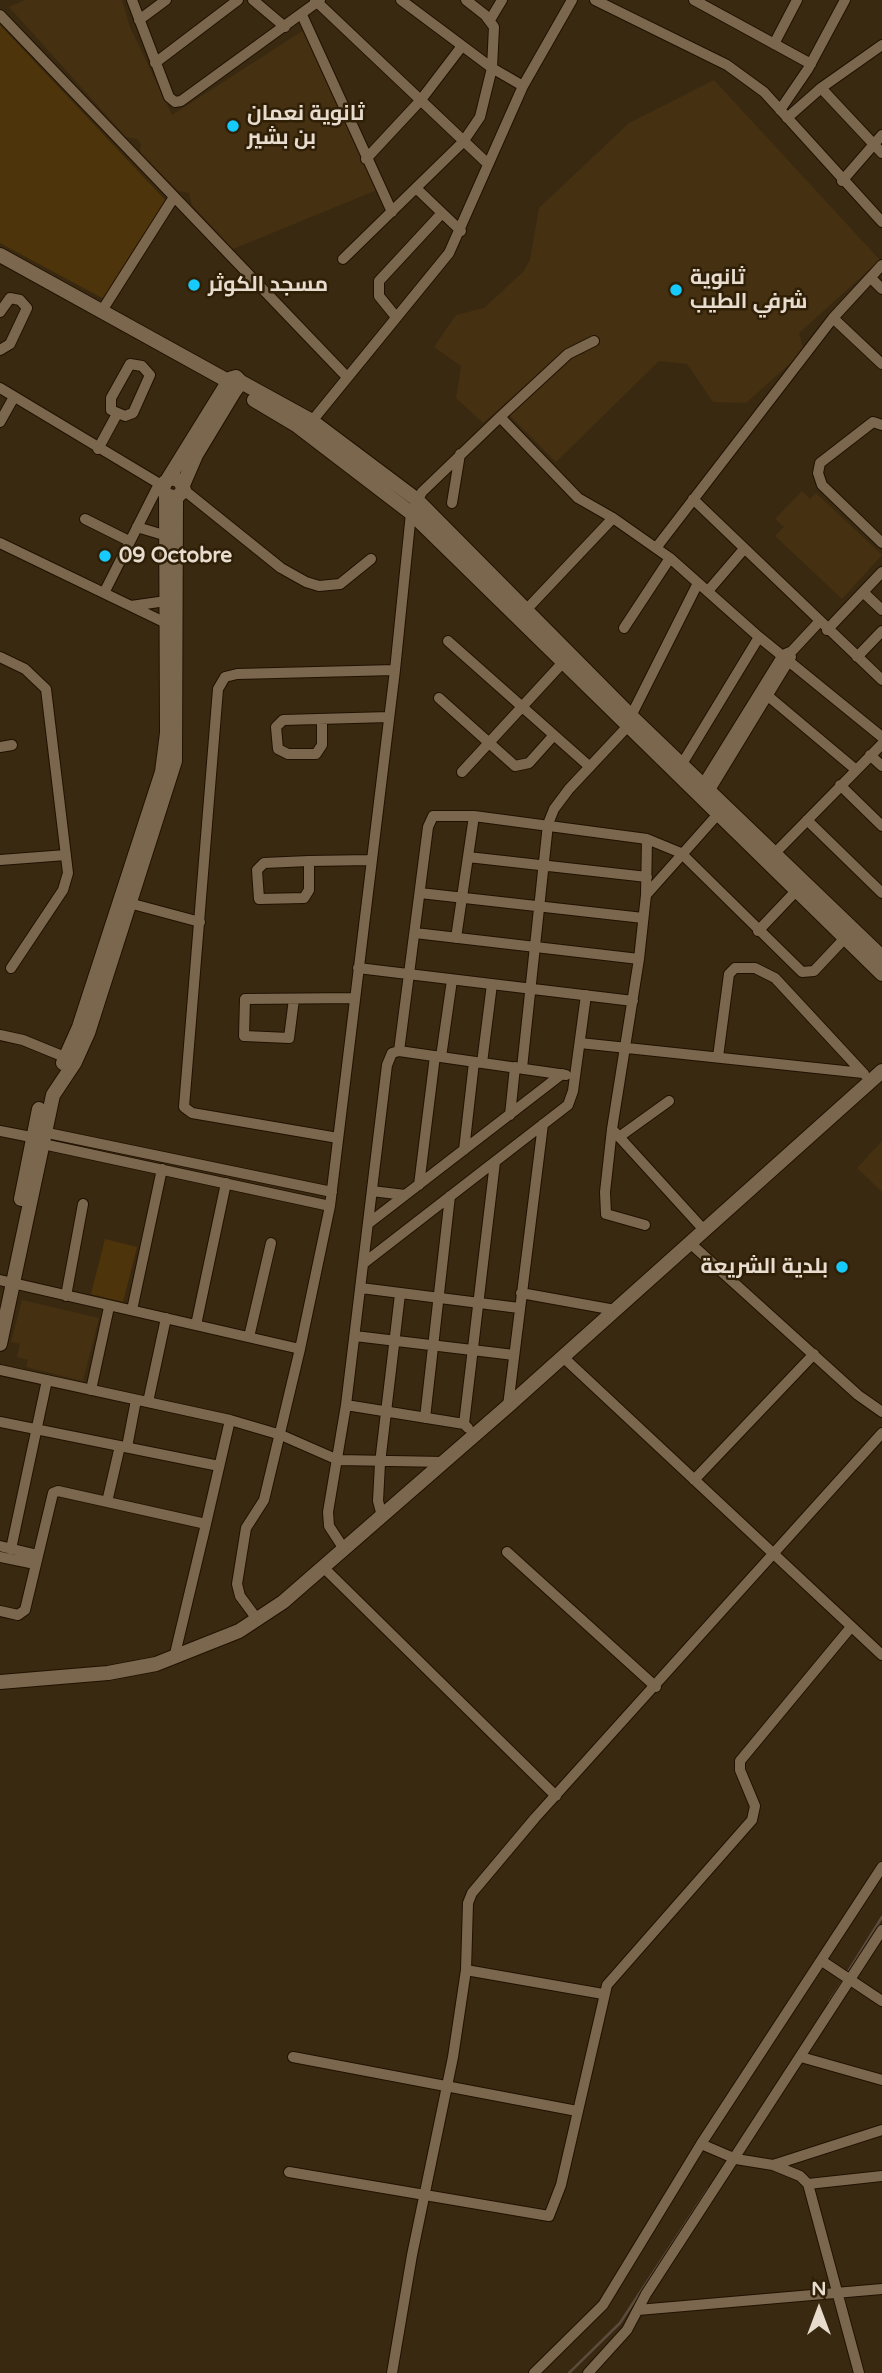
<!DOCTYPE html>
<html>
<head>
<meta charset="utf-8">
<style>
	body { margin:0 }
	#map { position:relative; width:882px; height:2373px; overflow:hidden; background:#3a2911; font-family:"Varela Round",sans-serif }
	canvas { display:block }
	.north { position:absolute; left:784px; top:2275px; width:70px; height:70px; -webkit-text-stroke:5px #2f1f07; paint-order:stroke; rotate:0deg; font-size:19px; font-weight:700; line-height:28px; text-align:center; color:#e7dcce }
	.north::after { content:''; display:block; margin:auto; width:24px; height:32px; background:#e7dcce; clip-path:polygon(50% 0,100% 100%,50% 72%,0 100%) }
</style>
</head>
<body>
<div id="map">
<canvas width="882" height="2373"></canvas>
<div class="north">N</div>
</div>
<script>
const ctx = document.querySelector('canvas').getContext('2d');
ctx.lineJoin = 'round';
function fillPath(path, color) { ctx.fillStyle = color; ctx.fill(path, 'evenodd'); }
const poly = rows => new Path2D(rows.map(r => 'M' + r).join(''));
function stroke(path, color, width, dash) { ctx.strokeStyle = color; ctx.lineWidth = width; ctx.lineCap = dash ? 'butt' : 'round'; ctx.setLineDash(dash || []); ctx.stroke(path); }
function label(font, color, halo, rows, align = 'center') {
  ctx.font = font + ' "Varela Round",Cairo,sans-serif'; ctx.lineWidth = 5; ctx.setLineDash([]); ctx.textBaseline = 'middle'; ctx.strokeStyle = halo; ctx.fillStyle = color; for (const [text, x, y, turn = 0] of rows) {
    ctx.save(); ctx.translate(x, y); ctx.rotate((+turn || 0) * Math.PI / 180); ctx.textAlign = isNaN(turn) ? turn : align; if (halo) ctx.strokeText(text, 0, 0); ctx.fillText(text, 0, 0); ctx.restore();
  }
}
fillPath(poly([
	[25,0,122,0,130,27,172,115,310,26,377,190,233,249,192,205,189,193,178,191,140,152,141,144,137,139,126,137,9,7],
	[714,80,880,260,799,333,804,351,746,403,713,402,687,364,659,361,556,462,508,414,573,356,585,354,581,342,568,348,483,423,456,398,461,366,434,347,456,315,484,308,524,271,530,260,539,208,629,123],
	[802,491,810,499,816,493,882,555,842,599,775,536,784,527,775,519],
	[882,1141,882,1192,857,1168],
	[22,1300,99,1318,83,1381,26,1367,28,1360,17,1357,20,1344,11,1342]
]), '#453011');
fillPath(poly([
	[0,25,168,203,106,300,0,243],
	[105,1239,137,1247,123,1302,91,1294]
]), '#4e340a');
stroke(poly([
	[846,1975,882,1917],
	[829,2002,843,1981],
	[569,2373,620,2323,708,2189]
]), '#5b4c3e', 2.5);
const street = poly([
	[132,0,169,97,175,102,181,101,320,0],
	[253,0,285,27],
	[315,0,488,164],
	[401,0,492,68,523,86],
	[595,0,727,65,764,92,882,222],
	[694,0,811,64],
	[0,15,347,377],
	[302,15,392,212],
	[139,20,166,0],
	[490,20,502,0],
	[774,44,797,0],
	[155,63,238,0],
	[821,88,882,153],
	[780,110,808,69,845,0],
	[787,118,821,88,882,45],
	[366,159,420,101,462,46],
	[842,181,882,135],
	[416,188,461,231],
	[343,259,463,142,480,117,492,68,494,27,485,15,466,0],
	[871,278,882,289],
	[103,309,174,197],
	[0,312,10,298,20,300,27,308,10,344,0,350],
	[396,317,379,296,379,281,442,213],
	[833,318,882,364],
	[130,364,142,366,150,375,133,413,125,416,111,410,111,398,130,364],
	[0,388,163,486],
	[500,417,578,498,613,518],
	[312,421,449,253,523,86,572,0],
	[0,422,14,397],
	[882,425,873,422,820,463,818,473,822,485,882,543],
	[98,449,117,414],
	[184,490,281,568,306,582,319,586,340,584,371,559],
	[693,499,882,680],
	[452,503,460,454],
	[85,519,129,541],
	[137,527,167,536],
	[0,543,166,623],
	[656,548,833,318,882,265],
	[708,591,744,549],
	[863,592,882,572],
	[104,593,159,484],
	[131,606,166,601],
	[526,610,613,518,670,558,759,637,882,737],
	[624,628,670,558],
	[827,630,863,592,882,610],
	[448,641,590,767],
	[0,657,25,669,46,689,68,873,63,890,11,968],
	[857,657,882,631],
	[768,696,855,769],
	[439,698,515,766,529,763,554,735],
	[631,716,698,583],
	[322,719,322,745,316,754,288,754,278,749,276,727,283,720,389,717],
	[0,747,12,745],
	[870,755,882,766],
	[682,764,759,637],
	[462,772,567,658],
	[840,785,882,826],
	[700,789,783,655,792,651,819,622],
	[707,795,791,657],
	[807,820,882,893],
	[647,839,646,895,639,959,612,1129,704,1230],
	[775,853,882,744],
	[468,857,647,877],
	[0,860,66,855],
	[309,861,309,890,304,898,259,899,257,870,264,863,309,861,372,860],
	[420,893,643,918],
	[646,895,718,814],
	[129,903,200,922],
	[758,931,796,891],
	[415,933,639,959],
	[456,938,474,816],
	[358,968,633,1001],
	[294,999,289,1038,244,1036,245,999,355,998],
	[0,1035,23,1040,67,1058],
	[580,1043,863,1073],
	[399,1051,566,1075],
	[441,1057,452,980],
	[718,1057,729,974,735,968,755,968,775,978,864,1074],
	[482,1063,492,984],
	[522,1068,548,824,554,809,569,789,627,727],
	[510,1115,515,1067],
	[612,1129,605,1192,606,1214,645,1225],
	[0,1131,26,1136,43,1144,330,1206],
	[38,1131,332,1192],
	[619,1137,669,1101],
	[338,1138,192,1113,184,1107,218,689,225,677,237,674,395,670],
	[464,1150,474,1062],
	[419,1185,435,1056],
	[372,1191,405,1195],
	[369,1223,562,1074],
	[690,1243,858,1395,882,1412],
	[364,1263,568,1105,573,1091,586,995],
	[0,1280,300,1349,330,1206,395,670,411,513,422,492,500,417,568,354,594,341],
	[361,1288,519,1308],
	[521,1293,615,1310],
	[66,1296,83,1204],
	[132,1310,162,1169],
	[196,1325,226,1183],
	[355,1336,514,1355],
	[249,1337,271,1243],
	[563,1357,882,1655],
	[0,1370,230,1420,206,1524,58,1491,53,1493,25,1610,18,1615,0,1611],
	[91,1390,109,1307],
	[148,1402,166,1318],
	[346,1405,464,1424,468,1428],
	[508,1406,543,1124],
	[425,1418,450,1196],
	[230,1420,281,1435,338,1460,444,1462],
	[0,1422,219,1466],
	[464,1424,495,1162],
	[127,1447,136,1400],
	[694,1480,814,1354],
	[107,1502,120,1446],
	[382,1516,378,1501,380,1463,400,1294],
	[0,1546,38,1555],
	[11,1549,47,1380],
	[344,1549,329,1526,328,1512,346,1405,387,1065,392,1053,399,1051,428,827,433,816,474,816,647,839,681,853,802,972,814,971,845,938],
	[507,1552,656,1687],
	[0,1557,35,1564],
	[323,1567,556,1796],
	[257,1619,240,1596,237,1584,246,1528,264,1500,300,1349],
	[174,1658,206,1524],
	[822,1961,882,2001],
	[466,1970,603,1994],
	[293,2057,577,2111],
	[801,2057,882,2080],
	[701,2144,736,2159,773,2165,800,2176,808,2184,859,2373],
	[773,2165,882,2130],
	[289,2172,549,2216,561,2185,607,1985,752,1820,755,1806,740,1770,740,1761,851,1627],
	[808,2184,882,2176],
	[638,2310,882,2289],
	[392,2373,412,2255,453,2057,466,1970,468,1903,472,1893,535,1818,882,1433],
	[534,2373,603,2305,701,2144,882,1867],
	[588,2373,627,2330,646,2294,882,1930]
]);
const secondary = poly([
	[0,255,226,380],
	[241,382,234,392,225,387,226,380,236,377,241,382,312,421,416,499,631,716,882,957],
	[254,400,296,425,411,513,882,974],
	[168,479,225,387],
	[183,485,196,455,234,392],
	[63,1063,79,1027,162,772,167,733,166,495],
	[21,1199,39,1109],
	[0,1344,53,1095,75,1062,88,1033,175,761,176,498,184,490,180,481,172,478,165,482,163,490,166,495,176,498],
	[0,1682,108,1673,156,1664,239,1631,283,1602,508,1406,882,1071]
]);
stroke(street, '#211100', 12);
stroke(secondary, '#211100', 16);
stroke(street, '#7a674e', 10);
stroke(secondary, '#7a674e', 14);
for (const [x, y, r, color] of [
	[233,126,7,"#16cafb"],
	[194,285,7,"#16cafb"],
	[676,290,7,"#16cafb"],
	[105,556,7,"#16cafb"],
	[842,1267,7,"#16cafb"]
]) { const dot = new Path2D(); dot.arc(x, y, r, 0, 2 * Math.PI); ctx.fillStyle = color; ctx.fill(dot); stroke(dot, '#2f1f07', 2.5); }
label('bold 21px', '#e7dcce', '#2f1f07', [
	["ثانوية نعمان",247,114],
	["بن بشير",247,138],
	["ثانوية",690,278],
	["شرفي الطيب",690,302],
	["مسجد الكوثر",208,285],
	["09 Octobre",119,556],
	["بلدية الشريعة",828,1267,"right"]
], 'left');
</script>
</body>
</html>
